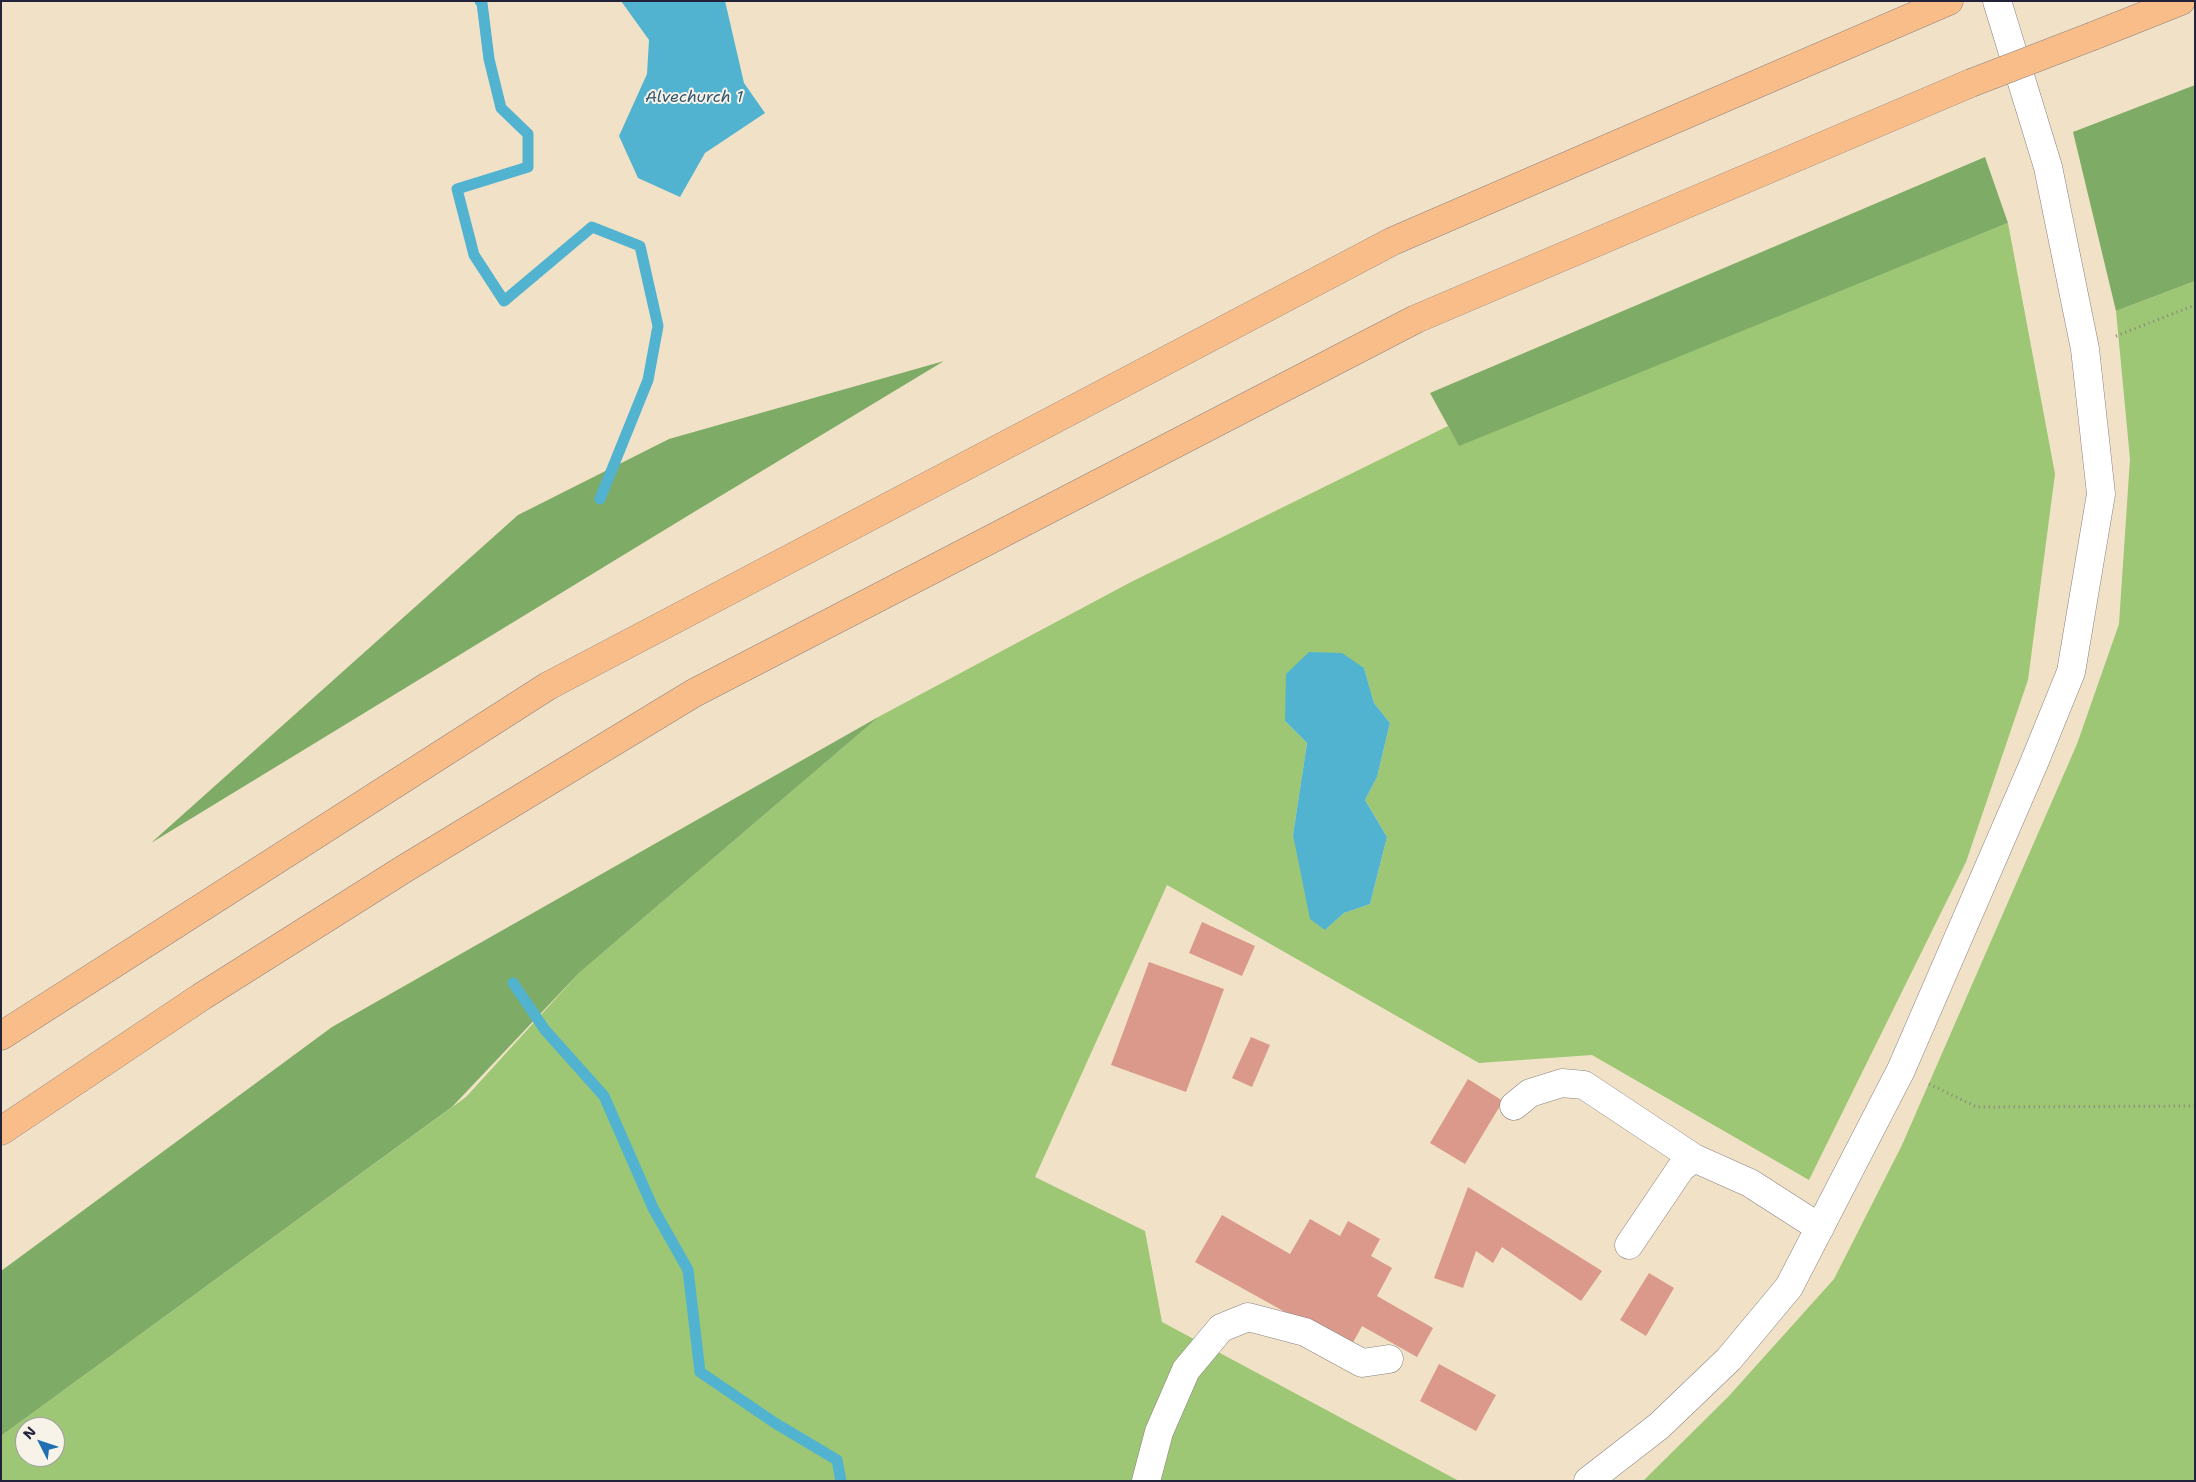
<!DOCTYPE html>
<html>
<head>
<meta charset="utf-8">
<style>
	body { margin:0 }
	#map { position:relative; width:2196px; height:1482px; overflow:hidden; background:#f1e2c7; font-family:"Shantell Sans",sans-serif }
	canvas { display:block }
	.frame { position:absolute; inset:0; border:2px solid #22223b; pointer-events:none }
	.north { position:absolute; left:15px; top:1417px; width:50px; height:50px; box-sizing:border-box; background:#f7f3e8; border:1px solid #a29fa3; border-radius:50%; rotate:311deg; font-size:14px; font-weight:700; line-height:20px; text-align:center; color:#22223b }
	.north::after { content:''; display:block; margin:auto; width:18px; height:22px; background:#1f6fb2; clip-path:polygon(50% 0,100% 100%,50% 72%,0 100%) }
</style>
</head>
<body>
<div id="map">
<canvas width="2196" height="1482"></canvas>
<div class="frame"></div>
<div class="north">N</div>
</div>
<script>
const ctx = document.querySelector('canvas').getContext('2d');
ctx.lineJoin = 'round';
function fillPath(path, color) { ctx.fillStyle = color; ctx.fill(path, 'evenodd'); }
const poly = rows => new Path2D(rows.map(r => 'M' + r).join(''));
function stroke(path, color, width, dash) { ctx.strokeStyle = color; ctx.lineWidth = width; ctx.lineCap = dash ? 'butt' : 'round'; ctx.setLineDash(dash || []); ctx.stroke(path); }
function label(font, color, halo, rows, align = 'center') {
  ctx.font = font + ' "Shantell Sans",sans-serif'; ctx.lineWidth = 4; ctx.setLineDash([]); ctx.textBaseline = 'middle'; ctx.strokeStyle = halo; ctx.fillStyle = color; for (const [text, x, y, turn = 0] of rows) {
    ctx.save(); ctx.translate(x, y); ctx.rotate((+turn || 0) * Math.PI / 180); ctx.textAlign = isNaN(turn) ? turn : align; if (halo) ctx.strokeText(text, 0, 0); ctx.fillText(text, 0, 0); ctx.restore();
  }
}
fillPath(poly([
	[2008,223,2055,474,2028,680,1966,862,1809,1180,1592,1055,1479,1063,1167,885,1035,1177,1145,1231,1162,1322,1459,1481,1,1481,1,1436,466,1097,579,973,880,716,1131,582,1448,426,1459,445],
	[1364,668,1374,703,1390,723,1377,777,1365,800,1387,837,1370,904,1344,913,1325,930,1293,835,1307,743,1285,721],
	[25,1427,55,1427,55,1457,25,1457],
	[2195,281,2195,1481,1643,1481,1728,1397,1834,1279,1902,1145,2077,744,2119,624,2130,459,2116,311]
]), '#9dc774');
fillPath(poly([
	[2195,85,2195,281,2116,311,2073,132],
	[1985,157,2008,223,1459,446,1430,393],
	[944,361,694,512,151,843,518,515,669,439],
	[880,716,579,973,452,1107,1,1436,1,1271,332,1027]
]), '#7eac66');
fillPath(poly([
	[621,1,725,1,744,83,765,113,705,153,680,197,638,178,619,136,647,74,649,40],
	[1309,652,1342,653,1364,668,1374,703,1390,723,1377,777,1365,800,1387,837,1370,904,1344,913,1325,930,1310,919,1293,835,1307,743,1285,721,1286,674]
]), '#51b3d0');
stroke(poly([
	[480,1,482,3,489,59,501,108,528,134,528,167,457,189,474,255,504,301,592,227,640,246,658,326,648,380,600,499],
	[513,983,545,1030,604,1096,653,1208,688,1270,700,1372,775,1423,837,1460,841,1481]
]), '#51b3d0', 11);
fillPath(poly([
	[1202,922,1255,946,1242,976,1189,953],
	[1149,962,1224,989,1186,1092,1111,1065],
	[1251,1037,1270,1045,1252,1087,1232,1078],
	[1468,1079,1503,1101,1465,1164,1430,1143],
	[1468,1187,1602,1271,1581,1301,1502,1247,1493,1263,1476,1251,1463,1288,1434,1278],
	[1222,1215,1290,1254,1310,1219,1340,1236,1348,1221,1380,1239,1371,1256,1392,1268,1377,1296,1433,1328,1417,1357,1362,1326,1350,1348,1195,1262],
	[1649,1273,1674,1288,1646,1336,1620,1320],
	[1439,1364,1496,1395,1476,1431,1420,1401]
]), '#da998a');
const minor = poly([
	[1514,1106,1530,1093,1562,1083,1584,1085,1694,1158],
	[1629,1245,1681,1168,1694,1158,1750,1183,1820,1228],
	[1146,1481,1159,1432,1186,1370,1221,1328,1248,1317,1305,1332,1362,1363,1389,1359],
	[1588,1481,1659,1426,1729,1359,1789,1287,1901,1070,2034,763,2071,672,2101,494,2085,349,2048,167,1997,1]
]);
const highway = poly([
	[2093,36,2181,1],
	[1,1036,548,686,1393,241,1949,1],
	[1,1131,201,997,404,869,694,693,1416,319,1971,83]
]);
stroke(minor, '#8a8281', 29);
stroke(highway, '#8a8281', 29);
stroke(poly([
	[2116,336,2195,305],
	[1929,1084,1977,1107,2195,1106]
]), '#8a8281', 3, [1, 4]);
stroke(minor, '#fff', 28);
stroke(highway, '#f8bd89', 28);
const highwayBridge = poly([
	[1971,83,2093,36]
]);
stroke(highwayBridge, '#8a8281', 29, []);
stroke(highwayBridge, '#f8bd89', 28);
label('italic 16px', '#32556f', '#f7f3e8', [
	["Alvechurch 1",694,98]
]);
</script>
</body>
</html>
